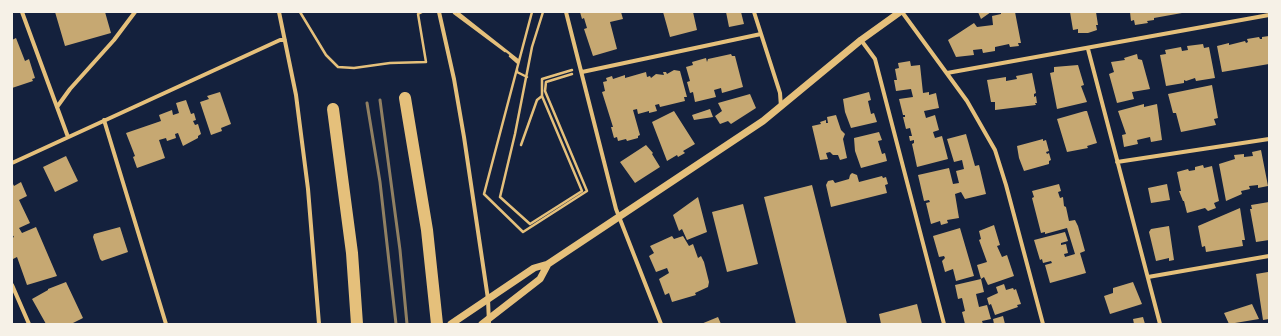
<!DOCTYPE html>
<html>
<head>
<meta charset="utf-8">
<style>
	body { margin:0 }
	#map { position:relative; width:1281px; height:336px; overflow:hidden; background:#14213d; font-family:Ubuntu,sans-serif }
	canvas { display:block }
	.frame { position:absolute; inset:0; border:13px solid #f6f1e7; pointer-events:none }
</style>
</head>
<body>
<div id="map">
<canvas width="1281" height="336"></canvas>
<div class="frame"></div>
</div>
<script>
const ctx = document.querySelector('canvas').getContext('2d');
ctx.lineJoin = 'round';
function fillPath(path, color) { ctx.fillStyle = color; ctx.fill(path, 'evenodd'); }
const poly = rows => new Path2D(rows.map(r => 'M' + r).join(''));
function stroke(path, color, width, dash) { ctx.strokeStyle = color; ctx.lineWidth = width; ctx.lineCap = dash ? 'butt' : 'round'; ctx.setLineDash(dash || []); ctx.stroke(path); }
fillPath(poly([
	[55,12,105,12,111,33,65,46],
	[580,12,621,12,623,19,610,22,617,49,593,56,584,29,587,28,584,18,582,19],
	[663,12,693,12,697,30,670,37],
	[726,12,741,12,744,24,729,27],
	[978,12,991,12,981,19],
	[1001,12,1015,12,1021,43,1018,43,1019,46,1010,47,1009,44,995,47,995,51,983,53,982,49,973,50,974,55,956,57,948,40,974,23,977,27,993,25,992,16,1001,14],
	[1070,12,1096,12,1098,25,1096,25,1097,30,1088,33,1078,33,1078,29,1073,30],
	[1130,12,1182,12,1182,13,1154,18,1154,20,1147,21,1148,23,1135,25,1134,20,1131,21],
	[1269,36,1269,64,1222,72,1217,46,1229,43,1229,45,1245,41,1246,43,1248,42,1247,39,1259,37,1260,39,1262,39,1262,37],
	[16,38,25,61,29,59,35,78,32,79,33,81,12,88,12,40],
	[1203,44,1204,48,1209,47,1215,78,1196,81,1195,78,1186,81,1184,80,1184,83,1166,86,1160,55,1166,54,1165,50,1181,47,1182,51,1188,50,1187,46],
	[731,54,732,56,735,56,743,87,722,93,721,88,714,90,716,97,695,102,693,92,690,93,687,82,690,81,686,67,693,65,692,62,706,58,707,62,708,59],
	[1137,54,1138,59,1142,60,1150,89,1132,92,1134,99,1117,103,1109,74,1114,72,1111,62,1125,60,1124,58],
	[910,61,911,66,920,65,923,93,929,92,929,95,936,93,939,108,924,111,926,118,935,115,939,130,933,132,935,138,942,136,948,159,917,167,912,144,914,143,914,140,910,141,909,136,912,136,910,128,906,129,903,117,905,117,905,115,903,115,899,99,913,97,911,89,896,91,894,80,897,80,895,69,899,68,898,63],
	[1078,65,1084,85,1081,86,1087,102,1057,109,1050,73,1054,72,1054,67],
	[674,70,680,71,687,97,684,97,685,101,660,107,659,104,655,105,657,111,649,113,649,111,638,114,637,109,633,110,640,135,638,136,638,138,627,141,626,139,618,141,617,137,614,138,611,127,613,127,602,92,605,91,603,82,607,81,606,78,612,76,613,79,625,75,625,78,646,72,647,77,650,76,651,78,656,74,664,75,663,72,666,72,667,74],
	[1032,73,1036,93,1034,94,1034,97,1036,96,1037,103,1035,103,1036,105,995,110,995,102,991,102,987,80,1006,77,1006,81,1017,79,1016,76],
	[1212,85,1218,118,1214,119,1216,125,1181,132,1176,113,1173,113,1168,94],
	[220,92,231,124,221,128,222,131,211,135,200,102,209,99,207,96],
	[869,92,871,100,868,101,871,114,874,113,877,122,851,128,845,112,843,99],
	[750,94,756,108,731,124,728,121,720,124,715,116,722,111,718,103],
	[186,100,191,114,194,113,196,120,193,121,195,125,198,124,201,134,198,136,198,138,183,146,178,133,175,134,176,138,167,141,166,138,159,140,165,158,137,168,133,157,135,156,126,133,161,121,159,115,172,110,173,115,179,113,176,103],
	[1144,104,1144,107,1157,104,1162,140,1151,142,1150,137,1137,140,1138,144,1124,147,1122,135,1126,134,1118,111],
	[710,109,713,117,694,120,692,115],
	[674,111,695,144,683,151,685,153,678,157,677,155,667,161,652,122],
	[1085,111,1087,111,1097,143,1087,146,1088,148,1067,152,1057,119],
	[836,115,841,130,845,134,843,139,847,158,840,160,838,155,833,155,830,152,826,153,828,159,820,160,812,126,821,124,820,122,826,120,826,123,828,123,827,117],
	[879,132,882,140,878,141,882,154,885,153,887,161,861,168,855,151,854,138],
	[966,134,975,166,979,165,986,194,965,199,961,192,955,194,959,218,947,220,948,223,941,225,940,221,931,224,926,203,930,202,929,200,924,201,918,175,949,168,953,184,959,183,956,171,964,169,962,160,954,162,947,139],
	[1043,139,1043,141,1046,140,1049,151,1046,152,1047,154,1049,153,1051,160,1049,161,1049,164,1024,171,1019,158,1017,146],
	[646,145,653,153,652,154,660,167,635,183,620,162],
	[1261,150,1268,186,1258,188,1258,185,1249,186,1250,189,1241,191,1242,194,1226,201,1219,164,1235,159,1234,155,1244,154,1244,157,1253,156,1252,152],
	[66,156,78,181,55,192,43,167],
	[1203,165,1204,168,1212,166,1219,201,1214,203,1216,208,1208,211,1205,208,1187,213,1184,201,1183,201,1179,191,1181,191,1177,172,1188,169,1189,171,1195,170,1195,167],
	[852,173,857,175,859,182,882,176,883,178,886,177,888,184,885,185,887,193,831,207,826,185,828,181,833,180,835,183,849,179,850,175],
	[12,182,14,186,21,182,27,196,19,200,30,223,19,228,22,233,36,227,57,276,27,285,17,257,13,259,12,257,12,238,14,237,12,234],
	[1059,184,1061,191,1058,192,1060,198,1063,197,1064,206,1066,207,1069,221,1075,220,1078,226,1085,251,1080,253,1086,273,1050,283,1045,265,1052,263,1051,261,1043,263,1042,259,1040,260,1034,240,1065,232,1068,241,1061,243,1061,245,1066,244,1068,253,1064,254,1065,257,1075,254,1067,228,1045,234,1045,232,1041,233,1032,198,1034,197,1032,191],
	[1167,184,1170,200,1151,203,1148,188],
	[812,185,847,324,796,324,764,197],
	[698,197,707,232,687,240,682,229,679,231,673,215],
	[1269,202,1269,240,1256,242,1250,209,1252,209,1251,205],
	[743,204,758,264,727,272,712,212],
	[1240,208,1245,240,1242,240,1243,246,1206,252,1205,246,1202,247,1198,226],
	[994,225,1000,245,997,246,1002,257,1007,255,1014,276,988,285,984,277,981,279,984,292,976,294,979,307,987,305,991,319,982,321,983,324,965,324,962,312,965,311,962,298,958,299,955,285,981,279,977,265,987,262,979,240,981,239,979,231],
	[1169,226,1174,260,1169,261,1169,258,1156,261,1149,232,1151,229],
	[120,227,128,252,102,261,100,259,93,237,94,234],
	[960,228,974,276,956,281,953,269,945,272,942,261,945,258,944,256,939,257,933,236],
	[672,236,674,239,683,236,689,246,693,244,698,258,701,256,704,262,709,282,708,287,695,293,696,295,672,302,669,293,665,295,659,279,669,273,667,268,656,272,649,256,654,253,650,246],
	[1268,272,1269,319,1263,320,1256,274],
	[66,282,83,318,71,324,46,324,32,299,48,290,48,289],
	[1133,282,1142,304,1110,314,1104,296,1113,293,1113,288],
	[1004,284,1006,290,1013,288,1014,290,1016,289,1021,304,1017,305,1018,307,995,315,991,304,989,305,987,298,998,293,996,287],
	[917,304,922,324,881,324,879,314],
	[1252,304,1259,319,1229,324,1224,313],
	[1003,316,1005,324,994,324,993,319],
	[718,317,721,324,701,324],
	[1143,317,1145,324,1134,324,1133,319]
]), '#c6a872');
stroke(poly([
	[300,12,326,55,338,67,354,68,390,63,426,62,418,14,422,12],
	[457,12,519,61,484,194,523,232,587,191,545,91,546,82,572,74],
	[543,12,532,47,515,134,500,197,530,224,582,191,542,96,542,79,572,70],
	[454,13,505,51],
	[510,56,518,63],
	[519,61,532,12],
	[517,70,517,72,527,77],
	[521,145,537,100,542,96]
]), '#e5c07b', 2.5);
stroke(poly([
	[22,12,68,137],
	[279,12,296,95,308,189,319,324],
	[439,12,454,79,464,137,488,299,489,324],
	[566,12,616,209,661,324],
	[754,12,780,93,781,107],
	[902,12,967,101,995,150,1006,185,1043,324],
	[861,40,875,59,944,324],
	[1088,49,1160,324],
	[582,72,761,34],
	[947,73,1269,15],
	[57,107,70,89,114,40,135,12],
	[104,120,166,324],
	[1117,162,1269,139],
	[12,163,280,40,285,40],
	[1148,277,1269,256],
	[12,285,29,324]
]), '#e5c07b', 4);
stroke(poly([
	[451,324,534,268,548,264,763,121,861,40,900,12],
	[482,324,540,279,548,264]
]), '#e5c07b', 7);
stroke(poly([
	[405,98,427,230,437,324],
	[333,109,352,253,357,324]
]), '#e5c07b', 12);
stroke(poly([
	[380,100,400,250,407,324],
	[367,103,380,182,396,324]
]), '#918062', 3);
</script>
</body>
</html>
